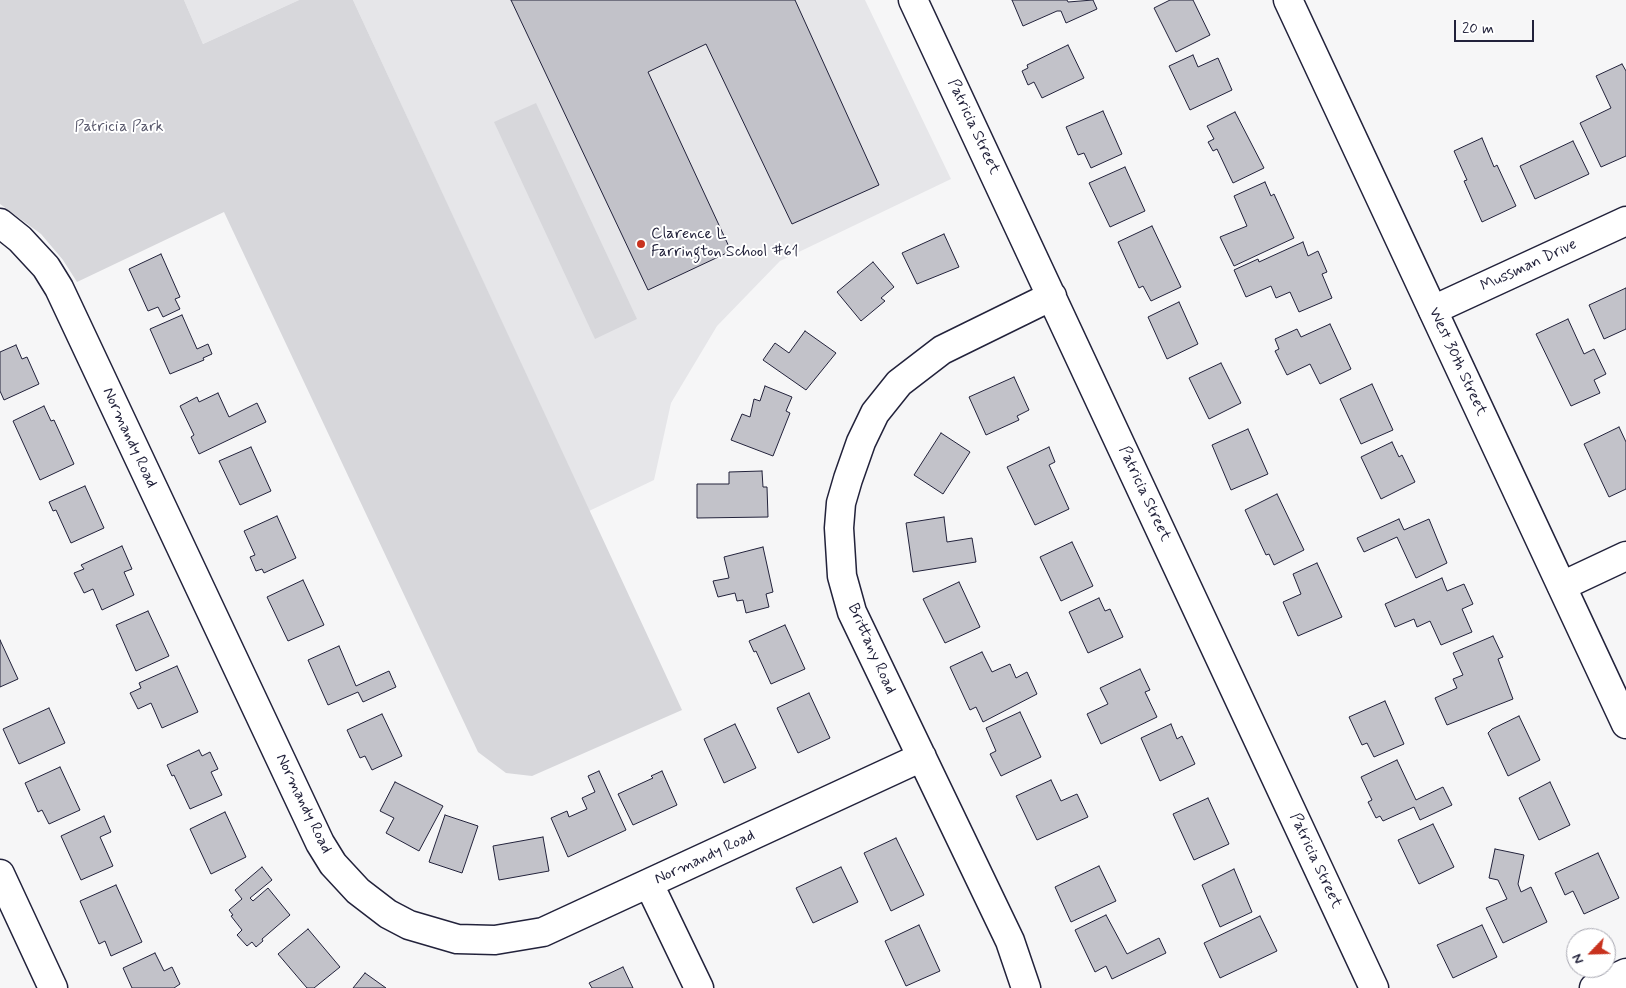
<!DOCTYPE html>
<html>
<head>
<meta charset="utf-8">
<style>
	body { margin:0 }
	#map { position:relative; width:1626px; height:988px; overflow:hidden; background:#f6f6f7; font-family:Mynerve,sans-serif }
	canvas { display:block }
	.north { position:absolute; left:1566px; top:928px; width:50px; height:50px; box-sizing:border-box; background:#fff; border:1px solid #a7a7b1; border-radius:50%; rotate:246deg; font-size:14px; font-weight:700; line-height:20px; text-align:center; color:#22223b }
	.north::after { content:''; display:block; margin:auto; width:18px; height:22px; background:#c8321e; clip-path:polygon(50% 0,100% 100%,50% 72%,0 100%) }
	.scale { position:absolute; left:1454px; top:20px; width:80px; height:22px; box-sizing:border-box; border:2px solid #22223b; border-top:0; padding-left:6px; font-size:15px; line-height:18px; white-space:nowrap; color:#22223b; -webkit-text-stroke:4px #fff; paint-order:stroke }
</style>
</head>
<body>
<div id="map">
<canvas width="1626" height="988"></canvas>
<div class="north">N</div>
<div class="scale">20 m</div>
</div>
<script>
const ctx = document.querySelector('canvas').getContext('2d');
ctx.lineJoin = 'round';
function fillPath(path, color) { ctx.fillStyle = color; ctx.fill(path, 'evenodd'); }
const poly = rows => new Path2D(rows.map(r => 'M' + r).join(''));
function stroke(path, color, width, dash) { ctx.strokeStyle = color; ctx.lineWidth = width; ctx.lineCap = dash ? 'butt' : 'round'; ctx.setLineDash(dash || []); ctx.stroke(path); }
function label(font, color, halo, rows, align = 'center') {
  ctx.font = font + ' Mynerve,sans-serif'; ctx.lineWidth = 4; ctx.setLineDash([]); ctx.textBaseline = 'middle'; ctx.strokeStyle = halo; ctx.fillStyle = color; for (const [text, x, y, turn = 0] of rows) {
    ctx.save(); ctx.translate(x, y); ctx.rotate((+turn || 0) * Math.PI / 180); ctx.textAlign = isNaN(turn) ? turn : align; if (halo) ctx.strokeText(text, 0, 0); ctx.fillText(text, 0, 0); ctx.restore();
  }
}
fillPath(poly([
	[184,0,299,0,203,44],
	[353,0,865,0,951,179,780,261,717,326,671,403,654,480,589,511]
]), '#e6e6e9');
fillPath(poly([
	[0,0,184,0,203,44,299,0,353,0,682,710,532,776,506,773,478,752,224,212,77,282,63,260,41,234,0,204],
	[536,103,637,319,595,339,494,122]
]), '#d7d7db');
const building = poly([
	[511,0,795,0,879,185,792,224,706,44,648,72,731,251,648,290,511,0],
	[1012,0,1067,0,1068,2,1093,0,1097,9,1066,23,1061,11,1057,11,1023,26,1012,0],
	[1170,0,1193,0,1210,35,1176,52,1154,8,1170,0],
	[1068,45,1084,78,1042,98,1034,82,1028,85,1022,71,1028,68,1027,65,1068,45],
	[1193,55,1198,67,1218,58,1232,90,1190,110,1169,66,1193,55],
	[1622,64,1626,71,1626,156,1601,167,1580,123,1611,108,1596,76,1622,64],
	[1103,111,1122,154,1091,168,1084,153,1078,155,1066,127,1103,111],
	[1235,112,1264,168,1233,183,1217,149,1213,151,1208,142,1214,139,1207,126,1235,112],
	[1482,138,1494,167,1497,165,1516,206,1482,222,1464,181,1467,180,1454,151,1482,138],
	[1573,141,1589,174,1535,199,1520,166,1573,141],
	[1125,167,1145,211,1110,227,1089,183,1125,167],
	[1265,182,1271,196,1274,194,1294,238,1234,266,1220,237,1247,226,1234,196,1265,182],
	[1152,226,1181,287,1151,301,1143,286,1139,288,1118,242,1152,226],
	[944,234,959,267,917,284,902,253,944,234],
	[1303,242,1308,256,1318,251,1327,272,1322,274,1332,298,1299,312,1290,292,1276,298,1271,286,1246,297,1234,270,1258,259,1259,262,1303,242],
	[161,254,180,297,175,299,180,309,163,317,158,307,148,311,129,269,161,254],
	[873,262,894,287,881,298,885,301,861,321,837,292,873,262],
	[1626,288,1626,329,1604,339,1589,305,1626,288],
	[1179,302,1198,344,1167,359,1148,317,1179,302],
	[182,315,197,349,208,344,212,354,203,358,204,360,170,374,150,329,182,315],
	[1568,319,1584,354,1594,349,1606,374,1594,380,1600,393,1571,406,1536,334,1568,319],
	[1330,324,1351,369,1320,384,1310,364,1287,375,1275,351,1279,349,1275,339,1297,329,1301,337,1330,324],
	[805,331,836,353,806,390,763,360,775,343,789,353,805,331],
	[16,345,22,359,27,357,39,384,4,400,0,391,0,352,16,345],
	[1221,363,1241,403,1209,419,1189,378,1221,363],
	[1014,377,1029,410,1017,416,1019,420,986,435,969,397,1014,377],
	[1372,384,1393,430,1361,444,1340,399,1372,384],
	[765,386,792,397,786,411,790,413,773,456,731,440,742,414,750,417,754,399,760,401,765,386],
	[218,393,229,417,257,403,266,422,199,454,191,437,194,435,180,406,197,397,199,402,218,393],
	[44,406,51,421,54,420,74,464,40,480,13,421,44,406],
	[1619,427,1626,442,1626,489,1609,497,1584,444,1619,427],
	[1248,429,1268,474,1231,490,1212,445,1248,429],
	[941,433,970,452,943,494,914,475,941,433],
	[1392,442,1399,457,1402,455,1415,482,1381,499,1361,457,1392,442],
	[251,447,271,491,240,505,219,461,251,447],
	[1049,447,1055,462,1049,465,1069,509,1035,525,1007,467,1049,447],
	[762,471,763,487,767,487,768,517,697,518,697,484,729,484,729,472,762,471],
	[85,486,104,528,71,543,56,510,53,511,49,502,85,486],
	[1277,494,1304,550,1274,565,1269,554,1266,555,1245,510,1277,494],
	[277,516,296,558,264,573,262,569,256,571,250,557,255,555,244,531,277,516],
	[944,517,947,542,972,538,976,562,913,572,906,523,944,517],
	[1399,519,1404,530,1429,519,1447,563,1416,578,1397,537,1364,552,1357,538,1399,519],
	[1072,542,1093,586,1061,601,1040,557,1072,542],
	[122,546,132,569,124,572,134,595,102,610,93,589,84,593,74,573,84,569,81,565,122,546],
	[763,547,773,592,766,594,769,607,746,613,743,600,737,601,735,593,718,597,713,581,729,578,724,557,763,547],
	[1317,563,1342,617,1298,636,1283,602,1301,594,1293,574,1317,563],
	[1442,578,1447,591,1464,584,1473,604,1462,609,1472,632,1441,645,1430,621,1417,627,1414,619,1395,627,1385,604,1442,578],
	[303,580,324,625,288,641,267,597,303,580],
	[959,582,980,627,945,643,923,599,959,582],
	[1099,598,1105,611,1110,609,1123,637,1088,653,1069,612,1099,598],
	[148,611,169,656,136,671,116,625,148,611],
	[785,625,805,669,771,684,756,651,754,652,749,641,785,625],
	[1493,636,1503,657,1498,659,1513,699,1447,725,1435,698,1457,688,1453,679,1463,675,1453,653,1493,636],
	[0,640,18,679,0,687,0,640],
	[339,646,356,686,389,671,396,687,363,702,358,692,328,705,308,660,339,646],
	[982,652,992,672,1010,664,1016,678,1027,672,1037,694,983,722,976,707,970,710,950,667,982,652],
	[177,666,198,712,162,728,151,703,138,709,130,693,141,688,139,683,177,666],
	[1140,669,1150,690,1145,692,1157,717,1101,744,1087,714,1108,704,1100,688,1140,669],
	[809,693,830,738,798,753,777,708,809,693],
	[1385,701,1404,744,1374,757,1367,743,1362,745,1349,717,1385,701],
	[49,708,65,743,19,764,3,729,49,708],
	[1020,712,1041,757,1001,776,990,754,996,751,986,728,1020,712],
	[382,714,402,756,372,770,365,756,360,758,347,730,382,714],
	[1519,716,1540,760,1508,776,1488,733,1492,729,1519,716],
	[735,724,756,768,724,783,704,739,735,724],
	[1171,724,1177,739,1182,736,1195,764,1160,781,1141,738,1171,724],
	[199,750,202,756,210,752,218,769,211,772,222,795,190,809,174,775,172,776,167,765,199,750],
	[1397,760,1416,800,1443,787,1452,805,1420,820,1414,807,1383,821,1380,816,1376,818,1368,802,1372,800,1361,777,1397,760],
	[60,767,80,810,49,824,42,810,38,812,25,783,60,767],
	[599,771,626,830,568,857,551,818,567,811,569,817,587,809,582,798,595,792,588,776,599,771],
	[662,771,677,805,633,825,618,794,653,778,651,776,662,771],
	[1051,780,1061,801,1077,794,1088,817,1037,840,1016,796,1051,780],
	[395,782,443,806,419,851,386,833,394,818,380,811,395,782],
	[1550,782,1570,825,1539,840,1519,798,1550,782],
	[1208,798,1229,844,1194,860,1173,814,1208,798],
	[225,812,246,857,211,874,190,829,225,812],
	[445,815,478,826,462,873,429,862,445,815],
	[104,816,111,832,100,837,113,866,81,880,61,836,104,816],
	[1433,824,1454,867,1419,884,1398,840,1433,824],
	[543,837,549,871,499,880,493,846,543,837],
	[896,838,924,895,891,911,864,853,896,838],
	[1495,849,1524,855,1518,884,1521,892,1531,887,1547,922,1503,943,1486,908,1507,899,1498,880,1489,878,1495,849],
	[1598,853,1619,898,1584,914,1573,891,1565,895,1555,873,1598,853],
	[1099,866,1116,901,1071,922,1055,887,1099,866],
	[262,867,272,880,250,898,253,901,268,888,290,915,262,939,263,941,256,947,252,942,247,946,237,935,242,930,231,916,233,915,229,910,242,899,235,890,262,867],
	[841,867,858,902,813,923,796,888,841,867],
	[1234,869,1252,912,1220,927,1202,885,1234,869],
	[116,885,142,942,111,956,105,941,99,944,80,901,116,885],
	[1106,915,1127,954,1159,938,1166,953,1112,979,1106,966,1095,972,1075,930,1106,915],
	[1260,916,1277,951,1220,978,1204,943,1260,916],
	[919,925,940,971,906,986,885,941,919,925],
	[1482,925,1497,957,1453,978,1437,945,1482,925],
	[308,929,340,967,314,988,307,988,278,954,308,929],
	[155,953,164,971,172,967,180,984,174,988,132,988,123,968,155,953],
	[623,967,633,988,592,988,589,983,623,967],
	[365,973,386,988,353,988,365,973]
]);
fillPath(building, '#c2c2c9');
stroke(building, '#22223b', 1);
const minor = poly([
	[913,0,1374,988],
	[0,223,20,239,46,267,59,288,320,843,333,864,358,891,388,914,409,925,457,939,495,940,543,932,922,757],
	[1433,310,1626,221],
	[1562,586,1626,556],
	[0,874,53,988],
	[649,884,699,988],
	[1026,988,1010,941,852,612,842,576,839,528,841,503,848,479,861,442,875,413,899,383,942,350,1052,296],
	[1594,988,1626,973]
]);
const major = poly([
	[1288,0,1626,724]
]);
stroke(minor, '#22223b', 31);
stroke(major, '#22223b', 31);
stroke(minor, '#fff', 28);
stroke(major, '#fff', 28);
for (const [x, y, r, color] of [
	[641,244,5,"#c8321e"]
]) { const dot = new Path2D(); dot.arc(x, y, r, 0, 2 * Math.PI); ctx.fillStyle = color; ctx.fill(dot); stroke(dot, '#fff', 2); }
label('16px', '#22223b', '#fff', [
	["Patricia Street",973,127,65],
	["Mussman Drive",1529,266,-25],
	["West 30th Street",1457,362,65],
	["Normandy Road",129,438,65],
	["Patricia Street",1144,494,65],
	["Brittany Road",871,649,66],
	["Normandy Road",303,804,64],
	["Normandy Road",705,858,-25],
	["Patricia Street",1315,861,65]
]);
label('16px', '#58586b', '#fff', [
	["Patricia Park",119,128]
]);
label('16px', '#22223b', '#fff', [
	["Clarence L",651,235],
	["Farrington School #61",651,253]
], 'left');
</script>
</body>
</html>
